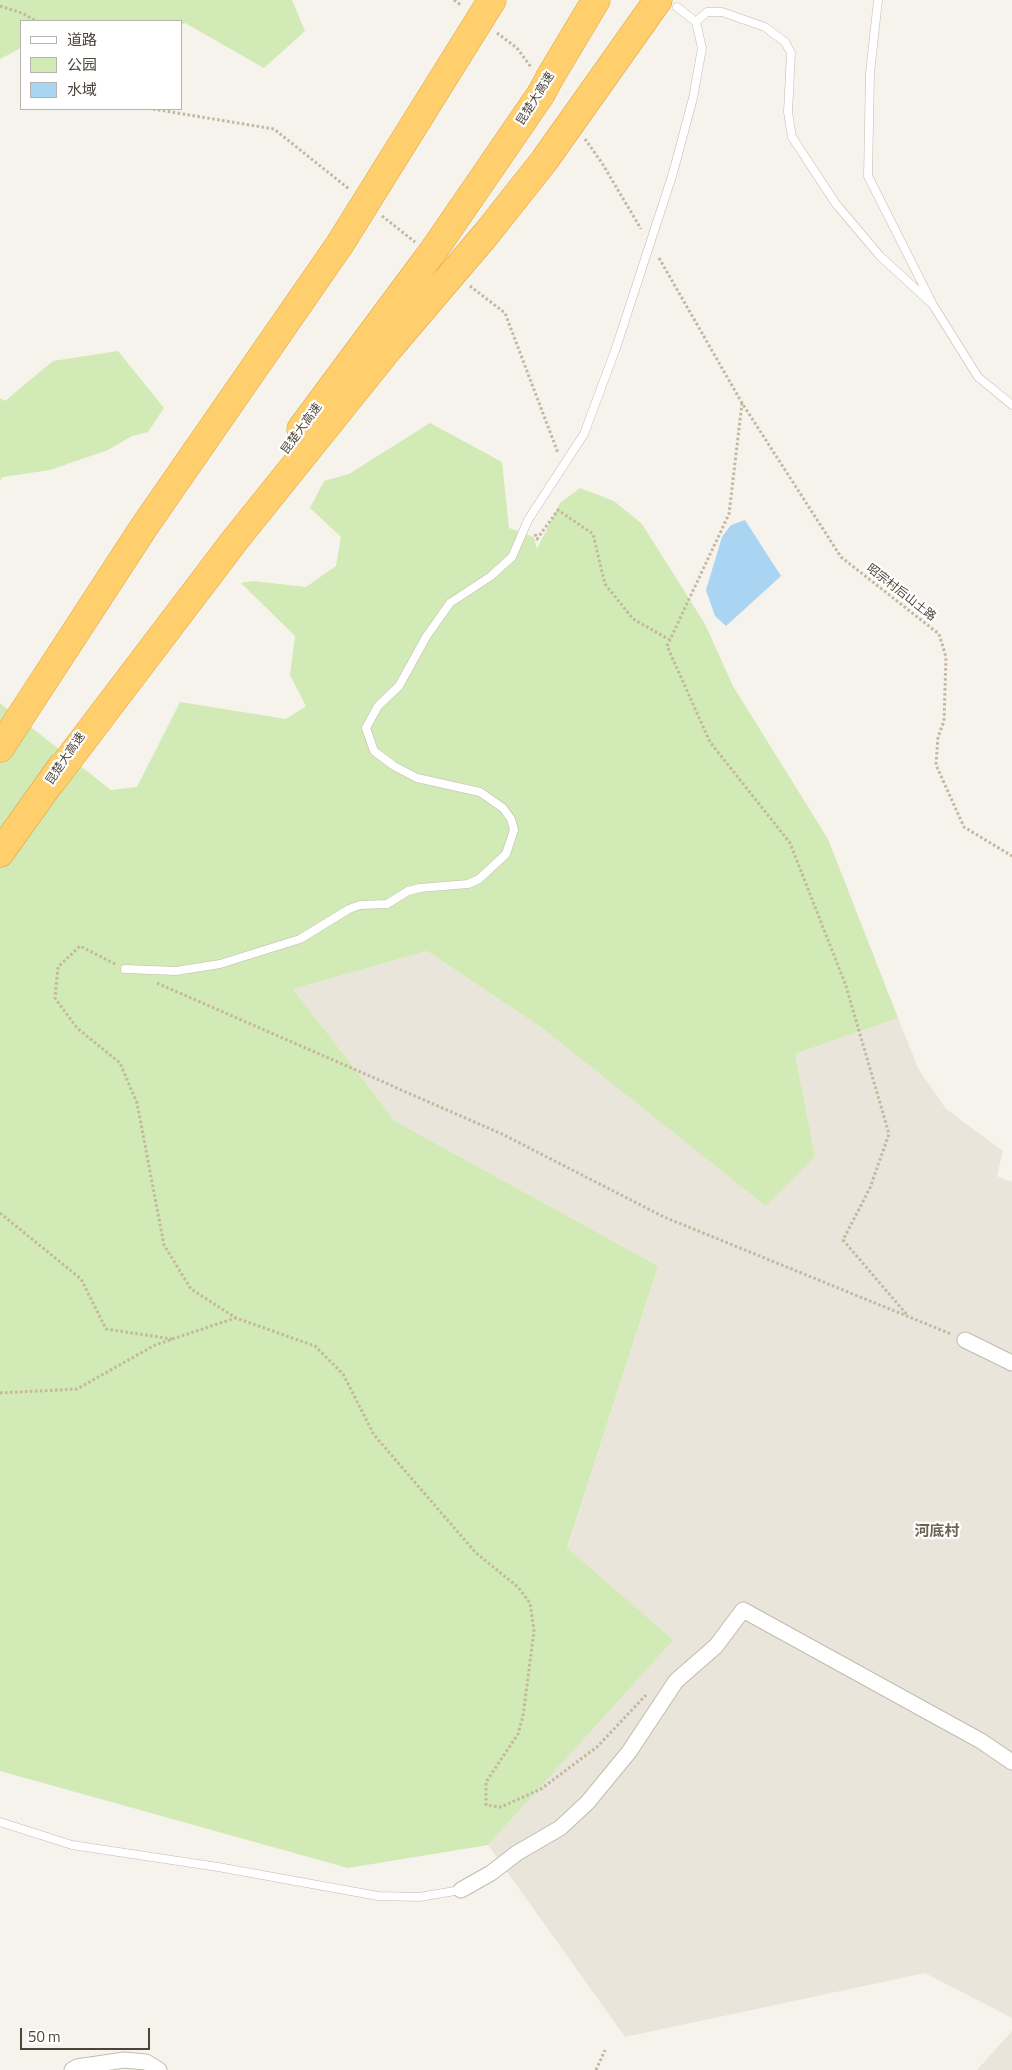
<!DOCTYPE html>
<html>
<head>
<meta charset="utf-8">
<style>
	body { margin:0 }
	#map { position:relative; width:1012px; height:2070px; overflow:hidden; background:#f6f3ec; font-family:"Titillium Web","Noto Sans SC",sans-serif }
	canvas { display:block }
	.legend { position:absolute; left:20px; top:20px; width:162px; height:90px; box-sizing:border-box; background:#fff; border:1px solid #b7b4b0; margin:0; padding:6px 9px; list-style:none; font-size:15px; color:#4b4439 }
	.legend li { display:flex; align-items:center; gap:10px; height:25px }
	.legend b { width:25px; border:1px solid #b7b4b0 }
	.scale { position:absolute; left:20px; top:2028px; width:130px; height:22px; box-sizing:border-box; border:2px solid #4b4439; border-top:0; padding-left:6px; font-size:15px; line-height:18px; white-space:nowrap; color:#4b4439; -webkit-text-stroke:4px #fff; paint-order:stroke }
</style>
</head>
<body>
<div id="map">
<canvas width="1012" height="2070"></canvas>
<ul class="legend">
<li><b style="height:6px;background:#fff"></b>道路</li>
<li><b style="height:14px;background:#d2eab5"></b>公园</li>
<li><b style="height:14px;background:#a9d4f2"></b>水域</li>
</ul>
<div class="scale">50 m</div>
</div>
<script>
const ctx = document.querySelector('canvas').getContext('2d');
ctx.lineJoin = 'round';
function fillPath(path, color) { ctx.fillStyle = color; ctx.fill(path, 'evenodd'); }
const poly = rows => new Path2D(rows.map(r => 'M' + r).join(''));
function stroke(path, color, width, dash) { ctx.strokeStyle = color; ctx.lineWidth = width; ctx.lineCap = dash ? 'butt' : 'round'; ctx.setLineDash(dash || []); ctx.stroke(path); }
function label(font, color, halo, rows, align = 'center') {
  ctx.font = font + ' "Titillium Web","Noto Sans SC",sans-serif'; ctx.lineWidth = 4.5; ctx.setLineDash([]); ctx.textBaseline = 'middle'; ctx.strokeStyle = halo; ctx.fillStyle = color; for (const [text, x, y, turn = 0] of rows) {
    ctx.save(); ctx.translate(x, y); ctx.rotate((+turn || 0) * Math.PI / 180); ctx.textAlign = isNaN(turn) ? turn : align; if (halo) ctx.strokeText(text, 0, 0); ctx.fillText(text, 0, 0); ctx.restore();
  }
}
fillPath(poly([
	[427,951,545,1030,815,1156,795,1054,898,1018,919,1070,946,1109,1003,1151,997,1176,1012,1182,1012,2018,925,1973,625,2037,488,1845,672,1640,567,1549,658,1266,395,1121,293,989],
	[1012,2031,1012,2070,977,2070]
]), '#eae5da');
fillPath(poly([
	[0,0,292,0,305,31,264,68,185,23,181,25,181,21,21,21,21,48,0,59],
	[118,351,164,408,148,432,132,436,108,450,50,470,3,477,0,481,0,398,5,401,53,361],
	[430,423,502,462,509,528,534,537,537,549,560,503,580,488,614,501,642,524,705,624,733,686,828,839,898,1018,795,1054,815,1156,766,1206,545,1030,427,951,293,989,395,1121,658,1266,567,1548,673,1640,488,1845,348,1868,0,1771,0,703,111,790,137,787,180,702,286,719,306,706,290,675,295,636,241,583,253,581,306,587,336,566,341,537,310,508,324,481,349,474]
]), '#d2eab5');
fillPath(poly([
	[745,520,781,576,726,626,715,616,706,590,722,537,731,525]
]), '#a9d4f2');
const service = poly([
	[878,0,870,73,868,176,933,305,978,377,1012,405],
	[696,22,707,12,722,12,765,27,785,42,791,53,788,112,792,137,836,204,880,256,930,302],
	[125,969,176,971,220,964,300,939,349,909,360,905,387,904,408,891,420,888,468,884,479,879,506,854,514,830,511,819,503,808,480,792,417,778,394,766,374,751,366,728,378,706,399,686,426,637,450,603,491,576,512,557,528,520,584,434,616,348,673,173,693,98,702,48,696,22,677,7],
	[0,1822,72,1845,218,1867,378,1896,419,1897,461,1890]
]);
const minor = poly([
	[965,1340,1012,1363],
	[461,1890,491,1873,517,1853,560,1828,587,1803,629,1752,676,1681,716,1646,743,1610,981,1741,1012,1762],
	[72,2070,77,2067,124,2060,146,2062,159,2070]
]);
const motorway = poly([
	[550,77,596,0],
	[436,247,541,94],
	[301,429,425,262],
	[0,748,144,527,340,244,492,0],
	[52,781,235,540,390,347,487,233,544,161,658,0],
	[0,853,62,766]
]);
stroke(service, '#c2bbae', 9);
stroke(minor, '#c2bbae', 17);
stroke(motorway, '#e0a43c', 29);
stroke(poly([
	[454,0,462,6],
	[0,6,22,13,36,21],
	[497,33,517,48,531,67],
	[153,109,274,129,349,189],
	[585,139,602,163,641,229],
	[382,216,415,242],
	[659,258,742,403,841,557,939,634,946,657,944,721,938,737,936,765,964,827,1012,856],
	[470,286,505,313,558,453],
	[742,403,729,514,667,646,710,742,790,843,846,986,889,1134,870,1188,843,1240,908,1316],
	[535,534,537,539,558,510,593,534,605,584,633,619,670,640],
	[115,964,80,946,58,967,55,998,77,1028,120,1063,137,1103,164,1245,191,1289,236,1318,315,1346,343,1374,374,1435,476,1553,518,1587,530,1603,534,1631,523,1716,518,1734,486,1782,486,1805,501,1807,541,1789,597,1747,646,1695],
	[157,983,502,1134,664,1217,951,1334],
	[0,1213,81,1279,106,1329,172,1339],
	[0,1393,77,1389,155,1345,235,1318],
	[596,2070,605,2050]
]), '#c4b79f', 3, [2.5, 2.5]);
stroke(service, '#fff', 8);
stroke(minor, '#fff', 15);
stroke(motorway, '#ffcf6e', 28);
const motorwayBridge = poly([
	[541,94,550,77],
	[425,262,436,247]
]);
stroke(motorwayBridge, '#e0a43c', 29, []);
stroke(motorwayBridge, '#ffcf6e', 28);
label('12px', '#4b4439', '#fff', [
	["昆楚大高速",536,99,-58],
	["昆楚大高速",302,429,-54],
	["昭宗村后山土路",901,593,38],
	["昆楚大高速",66,759,-56]
]);
label('bold 15px', '#6e6250', '#fff', [
	["河底村",937,1532]
]);
</script>
</body>
</html>
